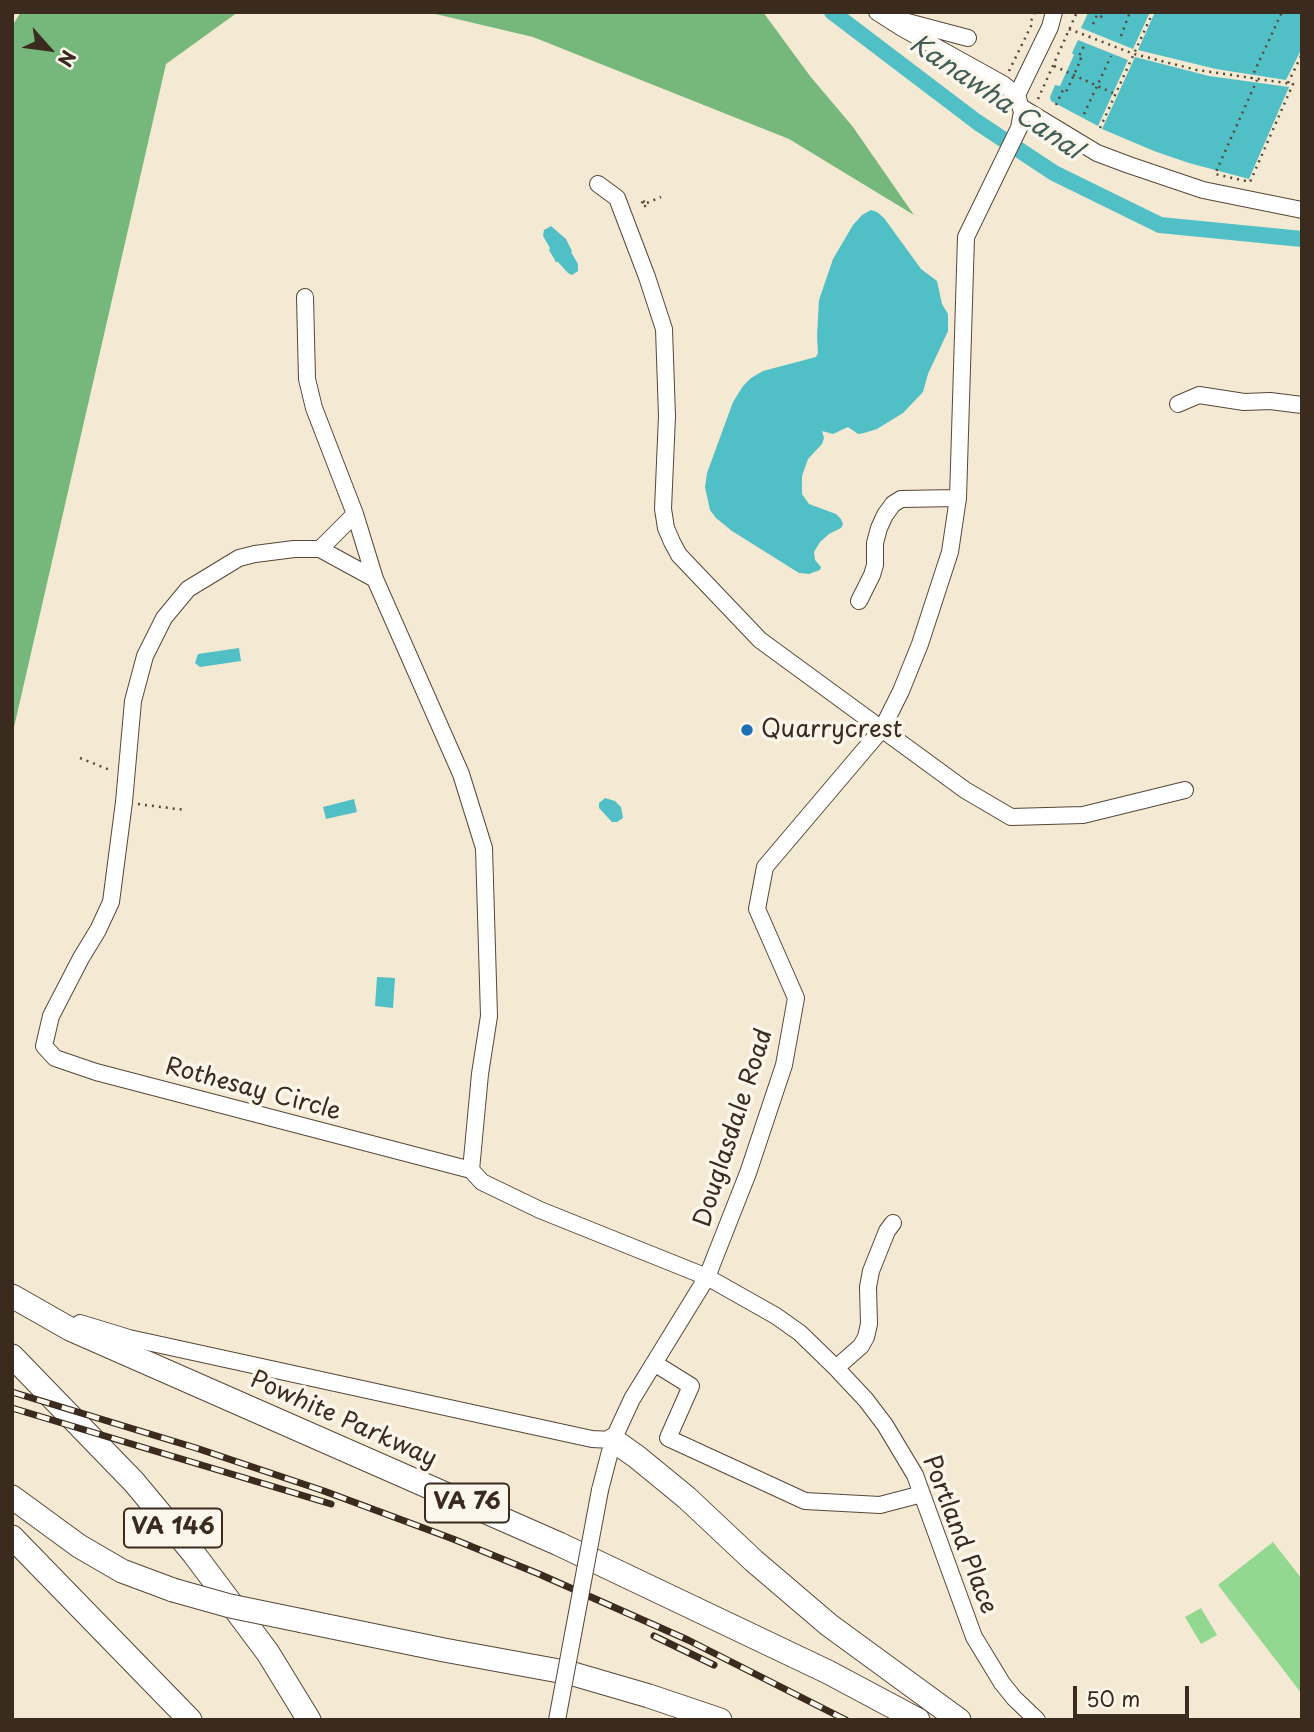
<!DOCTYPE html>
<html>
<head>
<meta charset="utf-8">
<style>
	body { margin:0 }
	#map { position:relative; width:1314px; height:1732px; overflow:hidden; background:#f4e9d2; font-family:"Playpen Sans",sans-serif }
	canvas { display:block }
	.frame { position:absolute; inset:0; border:14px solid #3b2a1e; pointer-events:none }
	.north { position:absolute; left:14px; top:14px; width:70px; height:70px; -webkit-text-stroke:5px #fbf7ec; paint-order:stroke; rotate:118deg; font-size:19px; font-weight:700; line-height:28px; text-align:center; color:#3b2a1e }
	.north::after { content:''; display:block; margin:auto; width:24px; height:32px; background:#3b2a1e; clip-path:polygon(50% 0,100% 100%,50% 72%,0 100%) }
	.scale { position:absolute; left:1073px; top:1686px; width:116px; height:32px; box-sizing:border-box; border:4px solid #3b2a1e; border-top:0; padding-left:9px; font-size:21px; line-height:24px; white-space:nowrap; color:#3b2a1e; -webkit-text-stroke:5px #fbf7ec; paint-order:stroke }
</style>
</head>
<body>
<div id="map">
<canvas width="1314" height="1732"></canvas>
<div class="frame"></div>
<div class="north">N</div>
<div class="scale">50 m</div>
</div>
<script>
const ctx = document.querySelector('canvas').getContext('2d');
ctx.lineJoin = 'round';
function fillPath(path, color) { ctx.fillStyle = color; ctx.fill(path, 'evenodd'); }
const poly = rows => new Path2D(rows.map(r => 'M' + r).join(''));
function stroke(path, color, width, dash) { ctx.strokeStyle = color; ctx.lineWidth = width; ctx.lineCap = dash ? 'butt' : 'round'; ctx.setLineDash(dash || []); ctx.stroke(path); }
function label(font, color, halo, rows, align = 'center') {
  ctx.font = font + ' "Playpen Sans",sans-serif'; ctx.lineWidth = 7; ctx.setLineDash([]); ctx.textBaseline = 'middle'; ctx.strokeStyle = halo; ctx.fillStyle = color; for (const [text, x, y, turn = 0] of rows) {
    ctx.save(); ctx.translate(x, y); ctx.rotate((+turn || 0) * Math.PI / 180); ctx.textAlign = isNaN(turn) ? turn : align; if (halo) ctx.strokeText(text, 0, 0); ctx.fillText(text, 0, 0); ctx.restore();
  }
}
fillPath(poly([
	[1273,1542,1302,1579,1302,1694,1218,1585],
	[1201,1608,1217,1635,1201,1644,1185,1617]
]), '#93d891');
fillPath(poly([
	[21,12,238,12,166,64,12,736,12,26],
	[427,12,763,12,810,76,853,127,914,215,789,139,533,37]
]), '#76b87b');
fillPath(poly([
	[1093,12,1150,12,1133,49,1081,28,1088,13,1092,14],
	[1155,12,1302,12,1302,48,1286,80,1216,69,1138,50],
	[1078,40,1128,60,1098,126,1051,101,1050,97,1055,85,1060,86,1074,55,1072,53],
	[1135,57,1209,76,1289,87,1249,179,1189,163,1154,151,1102,129],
	[871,210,877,212,884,218,921,269,937,281,942,304,948,314,948,331,928,374,923,392,903,413,877,429,864,433,858,434,848,427,833,434,822,431,824,438,822,444,808,459,802,476,802,494,809,504,836,514,841,519,843,524,841,528,829,534,820,542,814,552,815,560,821,567,820,570,809,574,799,573,732,531,716,518,710,510,705,487,707,473,733,402,743,386,751,378,763,371,816,357,818,353,817,336,819,300,833,259,853,225,862,215],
	[551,226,566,239,572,251,571,252,578,264,578,271,572,275,568,273,558,262,556,262,549,250,550,248,543,236,544,230],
	[239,648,241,661,200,667,195,663,198,654],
	[605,798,615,801,621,807,623,818,617,822,612,822,599,808,599,803],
	[354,799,357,812,326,819,323,807],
	[377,977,395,978,393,1008,375,1006]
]), '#51bfc6');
stroke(poly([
	[832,12,977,122,1054,173,1160,225,1302,239]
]), '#51bfc6', 16);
const minor = poly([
	[900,20,968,38],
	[1017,95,1050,27,1054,12],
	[1021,107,1097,153,1129,165,1203,190,1302,210],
	[598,184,617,198,647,277,664,329,667,416,663,509,666,528,672,542,679,555,760,640,965,790,1011,817,1083,815,1185,790],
	[305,297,307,379,314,408,355,514,375,579,461,774,484,848,489,1016,480,1074,471,1170],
	[1178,404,1199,395,1244,402,1270,401,1302,405],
	[320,549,355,514],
	[375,579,320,549,294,549,255,554,239,558,188,589,164,618,145,656,133,701,124,802,111,902,98,930,81,958,51,1016,44,1046,55,1058,96,1072,471,1170],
	[859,601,872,575,875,565,875,543,879,528,885,515,893,504,901,499,958,498],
	[471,1170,482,1182,540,1210,707,1277,776,1316,800,1333,836,1368,866,1400,885,1425,915,1475,974,1637,1002,1683,1014,1698,1037,1720],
	[80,1323,129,1338,454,1409,592,1439,613,1440],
	[654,1363,691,1386,668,1438,805,1501,880,1505,922,1494],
	[836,1368,861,1346,866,1337,869,1324,868,1287,871,1271,887,1231,893,1223],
	[600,1490,613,1440,632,1399,707,1277,748,1173,784,1065,796,998,757,909,765,867,882,729,901,691,920,644,950,552,958,498,966,237,1019,128,1022,112,1017,95,1003,84,902,28,877,12]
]);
const highway = poly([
	[12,1296,70,1329,559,1544,828,1672,918,1720],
	[12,1356,134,1482,194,1554,268,1653,309,1720],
	[613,1440,637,1457,687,1498,754,1561,829,1625,959,1720],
	[12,1497,79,1546,122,1571,173,1590],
	[12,1537,190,1720],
	[303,1621,444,1650,570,1673,649,1696,720,1720]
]);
stroke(minor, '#574739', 18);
stroke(highway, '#574739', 25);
stroke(poly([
	[1093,24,1097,15,1101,17,1103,12],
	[1069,29,1134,54,1197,70,1293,84,1250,182,1215,174,1257,80],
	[1121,36,1130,12],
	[1054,66,1115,94],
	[1009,71,1032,24,1031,21,1035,12],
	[1251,79,1282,12],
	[1288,83,1302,54],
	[1038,99,1077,12],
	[1056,105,1063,90,1066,92,1074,75,1081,59,1078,58,1084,46],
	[1084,114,1111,56],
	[1100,128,1153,12],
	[643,201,647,203,645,206,641,205,643,201],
	[647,203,661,197],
	[80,758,110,770],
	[138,804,185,810]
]), '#574739', 2.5, [2, 5]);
stroke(minor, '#fff', 16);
stroke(highway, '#fff', 23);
const rail = poly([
	[12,1392,196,1448,324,1491,453,1539,539,1574,688,1640,846,1720],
	[12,1408,331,1504],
	[654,1636,714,1665]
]);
stroke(rail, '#3b2a1e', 7);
stroke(rail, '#fbf7ec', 4.5, [13]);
const minorBridge = poly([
	[557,1720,600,1490]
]);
const highwayBridge = poly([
	[173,1590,230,1606,303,1621]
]);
stroke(minorBridge, '#574739', 18, []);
stroke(highwayBridge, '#574739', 25, []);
stroke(minorBridge, '#fff', 16);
stroke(highwayBridge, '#fff', 23);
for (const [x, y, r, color] of [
	[747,730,7,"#1f6fb2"]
]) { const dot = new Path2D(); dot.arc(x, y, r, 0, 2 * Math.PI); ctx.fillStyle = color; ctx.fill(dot); stroke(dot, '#fbf7ec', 2.5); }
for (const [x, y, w] of [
	[467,1503,84],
	[173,1528,98]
]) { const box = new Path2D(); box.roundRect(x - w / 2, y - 19.5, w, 39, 5); ctx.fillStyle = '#fbf7ec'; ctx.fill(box); stroke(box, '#3b2a1e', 2); }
label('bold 23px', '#3b2a1e', null, [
	["VA 76",467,1503],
	["VA 146",173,1528]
]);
label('24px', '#3b2a1e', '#fbf7ec', [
	["Quarrycrest",761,730]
], 'left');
label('24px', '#3b2a1e', '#fbf7ec', [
	["Rothesay Circle",253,1090,15],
	["Douglasdale Road",734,1128,-72],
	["Powhite Parkway",343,1420,24],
	["Portland Place",959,1535,69]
]);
label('italic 26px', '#435e59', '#fbf7ec', [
	["Kanawha Canal",995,98,34]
]);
</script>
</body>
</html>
